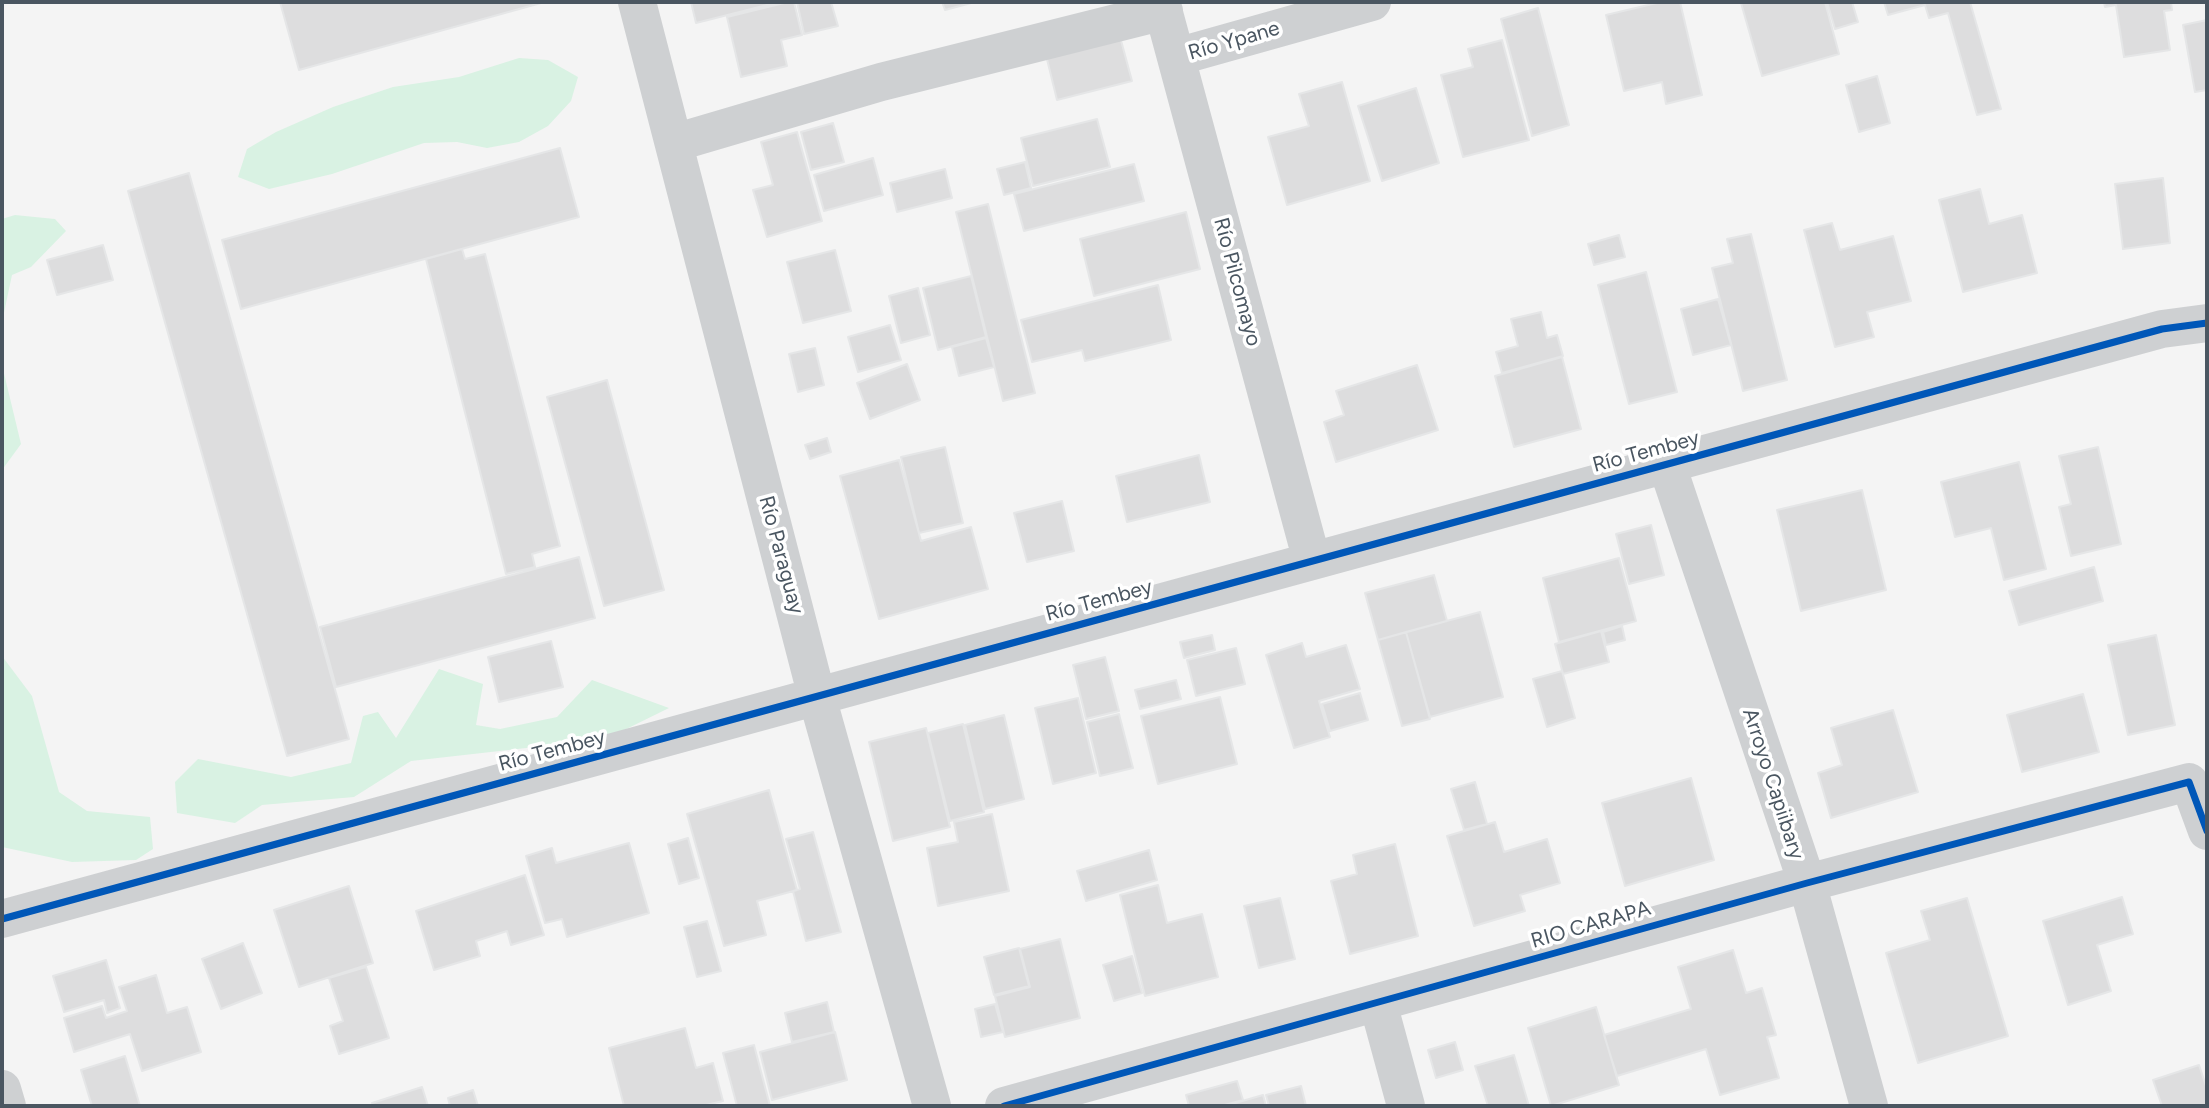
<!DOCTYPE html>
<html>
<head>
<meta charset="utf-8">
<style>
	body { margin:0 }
	#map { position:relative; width:2209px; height:1108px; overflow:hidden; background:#f4f4f4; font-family:Figtree,sans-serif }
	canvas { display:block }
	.frame { position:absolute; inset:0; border:4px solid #4a5661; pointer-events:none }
</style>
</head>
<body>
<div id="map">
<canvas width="2209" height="1108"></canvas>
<div class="frame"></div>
</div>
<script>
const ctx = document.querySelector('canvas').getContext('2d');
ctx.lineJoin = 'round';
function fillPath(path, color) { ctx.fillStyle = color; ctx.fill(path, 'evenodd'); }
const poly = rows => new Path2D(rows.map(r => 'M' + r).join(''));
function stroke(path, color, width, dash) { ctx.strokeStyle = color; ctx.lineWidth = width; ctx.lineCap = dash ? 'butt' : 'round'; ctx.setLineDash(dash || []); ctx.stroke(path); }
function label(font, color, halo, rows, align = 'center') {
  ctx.font = font + ' Figtree,sans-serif'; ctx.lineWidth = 7; ctx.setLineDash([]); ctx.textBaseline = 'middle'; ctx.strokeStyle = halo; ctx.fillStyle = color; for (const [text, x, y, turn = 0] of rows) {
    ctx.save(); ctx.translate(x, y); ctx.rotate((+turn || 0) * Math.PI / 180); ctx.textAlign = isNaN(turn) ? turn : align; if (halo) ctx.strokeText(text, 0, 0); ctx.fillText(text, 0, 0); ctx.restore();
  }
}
fillPath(poly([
	[519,58,548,60,578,77,571,101,548,126,519,142,487,148,457,142,424,143,332,174,269,189,238,177,247,149,276,132,333,107,393,87,459,77],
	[15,215,55,219,66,231,31,267,12,275,2,322,2,219],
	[2,365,21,444,2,470],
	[2,656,32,696,59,792,87,811,150,817,153,849,136,860,72,862,2,847],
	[439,669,483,684,476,725,500,729,557,717,592,680,669,708,606,739,411,761,354,797,262,805,235,823,177,813,175,782,198,759,291,777,351,763,363,716,378,712,396,738]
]), '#d9f2e3');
const building = poly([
	[280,2,541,2,541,3,299,70,280,2],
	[691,2,779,2,696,23,691,2],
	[788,2,794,2,802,35,781,40,787,66,741,77,727,17,788,2],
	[797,2,831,2,838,26,804,34,797,2],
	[942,2,975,2,945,10,942,2],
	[1661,2,1680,2,1702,95,1666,104,1662,82,1624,91,1606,15,1661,2],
	[1746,2,1825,2,1839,54,1762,76,1741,3,1746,2],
	[1827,2,1852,2,1858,22,1835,29,1827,2],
	[1884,2,1970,2,2001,109,1977,115,1948,13,1929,18,1925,5,1888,15,1884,2],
	[2104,2,2171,2,2172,10,2164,11,2170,50,2124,57,2116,5,2105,7,2104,2],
	[1538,8,1569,125,1532,136,1501,19,1538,8],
	[2207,20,2207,90,2195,92,2183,25,2207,20],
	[1119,33,1132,81,1057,100,1045,51,1119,33],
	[1502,40,1529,140,1463,157,1441,75,1473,67,1468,49,1502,40],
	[1877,76,1890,123,1859,132,1846,85,1877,76],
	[1342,82,1370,181,1287,205,1268,137,1309,126,1299,94,1342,82],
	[1416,88,1439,163,1382,181,1358,106,1416,88],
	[1097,119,1110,167,1033,186,1021,138,1097,119],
	[833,123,844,162,811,170,801,132,833,123],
	[797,132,822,221,767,237,753,190,773,185,761,142,797,132],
	[560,148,579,217,241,309,222,240,560,148],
	[873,158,883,195,824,211,814,175,873,158],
	[1025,162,1031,188,1004,195,997,169,1025,162],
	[1134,164,1144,201,1024,231,1014,194,1134,164],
	[945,169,952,198,897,212,890,183,945,169],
	[189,173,349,739,287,756,128,191,189,173],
	[2163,178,2170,243,2123,249,2115,184,2163,178],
	[1980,189,1989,224,2022,215,2037,273,1963,292,1939,200,1980,189],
	[988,204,1035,393,1003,401,956,212,988,204],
	[1186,212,1200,269,1094,296,1080,239,1186,212],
	[1832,223,1840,250,1893,236,1911,301,1867,312,1874,337,1835,347,1804,230,1832,223],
	[1751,234,1787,380,1743,391,1712,268,1733,263,1727,239,1751,234],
	[1619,235,1625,257,1594,265,1588,244,1619,235],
	[103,245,113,280,57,295,47,260,103,245],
	[462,249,465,259,485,254,560,546,532,554,535,567,506,574,426,259,462,249],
	[835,250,851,311,803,323,787,262,835,250],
	[1646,272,1677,392,1629,404,1598,285,1646,272],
	[971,276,986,337,938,350,923,288,971,276],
	[1158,285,1171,340,1085,361,1082,350,1032,362,1021,320,1158,285],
	[918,288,930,335,901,343,889,296,918,288],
	[1718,299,1731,345,1693,355,1681,309,1718,299],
	[1541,312,1547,338,1557,335,1563,356,1502,373,1496,352,1518,346,1511,319,1541,312],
	[890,325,901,360,858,372,848,337,890,325],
	[986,338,994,367,959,376,952,347,986,338],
	[815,348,824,385,798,392,789,354,815,348],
	[1562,357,1581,429,1514,447,1495,376,1562,357],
	[907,364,920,400,870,419,857,383,907,364],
	[1417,365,1438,430,1336,462,1324,422,1344,415,1336,391,1417,365],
	[607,380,664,590,604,606,547,397,607,380],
	[827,438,831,452,810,459,805,445,827,438],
	[945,447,963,523,919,533,901,457,945,447],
	[2098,447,2121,544,2071,556,2059,507,2071,504,2059,456,2098,447],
	[1199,455,1210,502,1127,522,1116,476,1199,455],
	[899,460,921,541,971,527,988,589,879,619,840,476,899,460],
	[2019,462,2046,569,2004,580,1991,528,1955,537,1941,482,2019,462],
	[1862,490,1886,590,1801,611,1777,510,1862,490],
	[1062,501,1074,551,1027,562,1014,513,1062,501],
	[1651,525,1664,575,1629,584,1616,534,1651,525],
	[579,557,595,618,336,687,320,627,579,557],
	[1619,558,1636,621,1559,642,1543,578,1619,558],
	[2094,567,2103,601,2019,625,2009,591,2094,567],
	[1434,575,1447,621,1378,640,1365,593,1434,575],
	[1480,612,1503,697,1430,717,1406,632,1480,612],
	[1622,626,1625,640,1606,645,1603,632,1622,626],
	[1601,631,1609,662,1563,674,1555,644,1601,631],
	[1406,632,1430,719,1402,726,1378,640,1406,632],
	[1212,635,1215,650,1184,658,1180,642,1212,635],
	[2156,635,2175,725,2128,735,2108,645,2156,635],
	[551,641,563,687,499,702,488,657,551,641],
	[1302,643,1306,657,1346,645,1360,689,1319,701,1330,737,1294,748,1266,655,1302,643],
	[1236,648,1245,684,1196,696,1187,660,1236,648],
	[1105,657,1119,711,1086,719,1073,665,1105,657],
	[1562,671,1575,718,1547,727,1533,679,1562,671],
	[1176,680,1181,699,1140,709,1135,690,1176,680],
	[1360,693,1368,720,1330,731,1322,704,1360,693],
	[2083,694,2099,752,2022,772,2007,715,2083,694],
	[1220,697,1237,764,1158,784,1141,716,1220,697],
	[1078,698,1096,773,1053,784,1035,708,1078,698],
	[1893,710,1918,792,1831,818,1818,773,1842,765,1831,728,1893,710],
	[1119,714,1133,768,1100,776,1087,722,1119,714],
	[1004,715,1024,799,985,809,965,725,1004,715],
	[963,724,984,812,950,821,928,733,963,724],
	[926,728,950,827,893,841,869,742,926,728],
	[1691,778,1714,860,1625,886,1602,803,1691,778],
	[1475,782,1487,824,1464,830,1451,789,1475,782],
	[769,790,797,890,757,901,766,935,724,946,687,814,769,790],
	[992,814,1009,891,938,906,927,848,958,842,954,822,992,814],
	[1495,822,1504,852,1547,839,1560,883,1520,895,1525,911,1474,926,1447,836,1495,822],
	[813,832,841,932,806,941,793,891,800,889,786,839,813,832],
	[688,838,699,878,679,884,668,844,688,838],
	[629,843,649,913,567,937,562,919,545,923,526,856,552,848,556,863,629,843],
	[1395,844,1418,936,1350,954,1331,881,1357,874,1353,855,1395,844],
	[1149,850,1157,880,1086,901,1077,871,1149,850],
	[525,875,544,935,511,945,507,931,476,941,480,956,434,970,416,911,525,875],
	[1158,885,1167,923,1202,914,1218,977,1145,996,1120,895,1158,885],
	[349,886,373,963,299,987,274,910,349,886],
	[2122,897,2133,934,2097,945,2111,991,2068,1005,2043,921,2122,897],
	[1280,898,1295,959,1259,968,1244,906,1280,898],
	[1967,898,2008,1036,1918,1063,1886,953,1930,940,1921,911,1967,898],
	[707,921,721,971,697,977,684,927,707,921],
	[1060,939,1080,1018,1005,1037,995,996,1030,987,1020,949,1060,939],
	[243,943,262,993,221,1009,202,959,243,943],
	[1019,948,1029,986,994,995,984,957,1019,948],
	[1733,950,1746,993,1762,988,1776,1035,1767,1037,1779,1078,1720,1095,1706,1049,1617,1076,1604,1035,1691,1009,1678,967,1733,950],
	[1132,956,1142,993,1114,1001,1103,965,1132,956],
	[106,960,120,1008,107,1013,104,1000,64,1012,53,976,106,960],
	[366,967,389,1038,339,1054,330,1026,343,1021,329,978,366,967],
	[156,975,167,1013,187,1007,201,1052,142,1071,130,1034,74,1052,64,1018,102,1006,106,1018,127,1011,119,987,156,975],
	[827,1002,834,1032,792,1042,785,1013,827,1002],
	[995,1004,1003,1032,981,1037,975,1009,995,1004],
	[1596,1007,1619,1085,1551,1106,1528,1028,1596,1007],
	[685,1028,696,1068,713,1063,723,1101,702,1106,624,1106,609,1048,685,1028],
	[835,1032,847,1080,772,1100,760,1052,835,1032],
	[1455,1042,1463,1070,1436,1078,1428,1050,1455,1042],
	[754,1045,770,1106,737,1106,723,1053,754,1045],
	[1514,1055,1529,1106,1488,1106,1475,1066,1514,1055],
	[125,1056,140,1106,92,1106,81,1070,125,1056],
	[2199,1065,2207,1089,2207,1106,2162,1106,2153,1080,2199,1065],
	[1237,1081,1243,1100,1221,1106,1189,1106,1186,1095,1237,1081],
	[1301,1086,1306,1106,1269,1106,1266,1095,1301,1086],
	[422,1087,428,1106,373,1106,372,1103,422,1087],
	[473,1090,478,1106,450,1106,448,1098,473,1090],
	[1263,1095,1266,1106,1225,1106,1263,1095]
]);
fillPath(building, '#ddddde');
stroke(building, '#e5e6e7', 2);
stroke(poly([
	[637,2,817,697,932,1106],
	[1161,2,1312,561],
	[1176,57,1372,2],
	[674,143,881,82,1164,11],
	[1667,465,1807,883,1869,1106],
	[2,919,2162,329,2207,323],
	[1378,1003,1406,1106],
	[2,1089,7,1106],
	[1004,1106,1807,883,2189,782,2207,831]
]), '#ced0d2', 38);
stroke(poly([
	[2,919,2162,329,2207,323],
	[1004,1106,1807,883,2189,782,2207,831]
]), '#0057b8', 7);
label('21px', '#4a5661', '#fff', [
	["Río Ypane",1234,41,-16],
	["Río Pilcomayo",1237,282,75],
	["Río Tembey",1646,452,-15],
	["Río Paraguay",781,555,75],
	["Río Tembey",1099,601,-15],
	["Río Tembey",552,751,-15],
	["Arroyo Capiibary",1773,784,72],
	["RIO CARAPA",1591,925,-16]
]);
</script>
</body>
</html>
